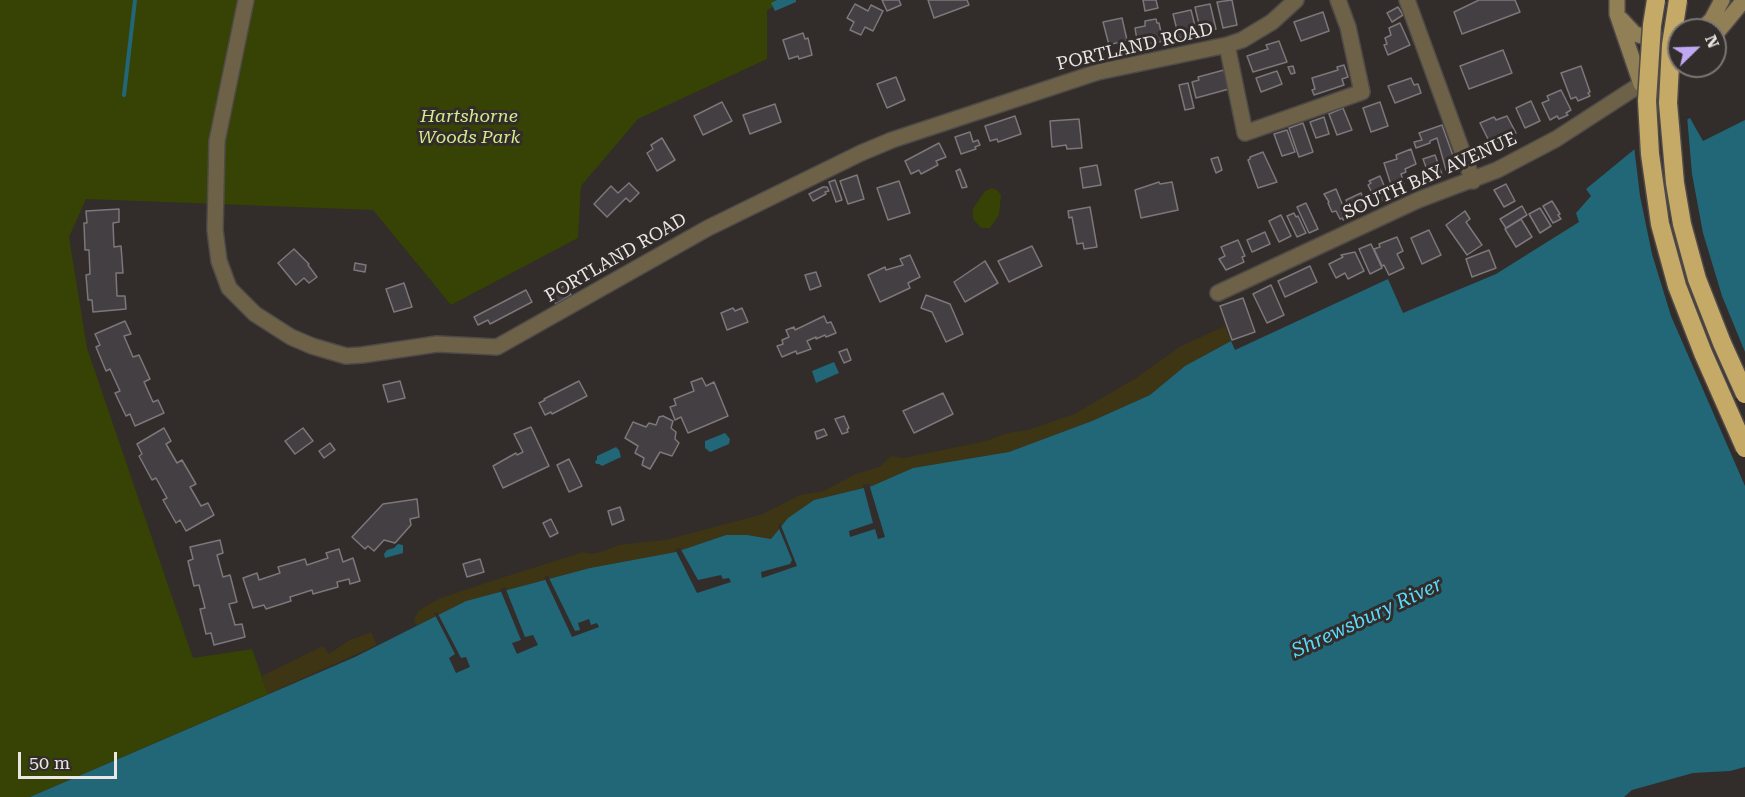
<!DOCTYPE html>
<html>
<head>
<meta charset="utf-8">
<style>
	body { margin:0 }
	#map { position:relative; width:1745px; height:797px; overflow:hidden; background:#322c2a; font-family:"Roboto Serif",serif }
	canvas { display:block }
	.north { position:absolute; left:1667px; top:18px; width:60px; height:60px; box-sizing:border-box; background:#322c2a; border:2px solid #7c7674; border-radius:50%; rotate:67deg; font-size:16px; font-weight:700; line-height:24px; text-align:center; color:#eae6e4 }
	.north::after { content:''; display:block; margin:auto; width:21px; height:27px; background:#c1a8f3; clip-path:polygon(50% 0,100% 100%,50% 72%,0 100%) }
	.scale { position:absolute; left:18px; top:752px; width:99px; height:27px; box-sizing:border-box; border:3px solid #eae6e4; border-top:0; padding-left:8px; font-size:18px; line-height:21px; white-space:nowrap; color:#eae6e4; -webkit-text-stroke:4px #322c2a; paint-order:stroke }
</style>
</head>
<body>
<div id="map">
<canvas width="1745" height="797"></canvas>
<div class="north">N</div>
<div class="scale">50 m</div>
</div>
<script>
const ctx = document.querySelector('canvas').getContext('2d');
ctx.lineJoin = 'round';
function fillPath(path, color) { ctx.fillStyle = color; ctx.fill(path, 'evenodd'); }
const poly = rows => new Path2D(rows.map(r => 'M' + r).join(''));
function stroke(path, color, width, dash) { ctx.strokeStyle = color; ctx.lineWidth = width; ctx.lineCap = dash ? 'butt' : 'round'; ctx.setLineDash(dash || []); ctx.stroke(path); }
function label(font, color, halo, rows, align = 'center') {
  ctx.font = font + ' "Roboto Serif",serif'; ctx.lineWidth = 6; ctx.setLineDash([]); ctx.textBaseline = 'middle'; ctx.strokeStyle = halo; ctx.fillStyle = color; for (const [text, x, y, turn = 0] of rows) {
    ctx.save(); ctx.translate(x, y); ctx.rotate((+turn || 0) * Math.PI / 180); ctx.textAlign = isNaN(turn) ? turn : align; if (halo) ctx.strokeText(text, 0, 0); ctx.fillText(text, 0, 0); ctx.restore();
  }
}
fillPath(poly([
	[0,0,786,0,767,10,767,59,638,119,581,186,578,238,451,305,373,210,86,199,69,237,87,348,193,658,252,649,268,694,30,797,0,797],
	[992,188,997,190,1001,195,999,215,990,228,981,228,973,219,973,209,985,191]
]), '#374205');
fillPath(poly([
	[1225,326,1231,341,1185,366,1150,395,1092,421,1009,452,913,468,872,486,814,500,788,518,771,539,747,535,726,535,676,552,590,568,466,601,416,626,414,619,418,611,438,599,504,577,583,552,592,554,604,551,618,545,665,540,763,514,800,495,823,491,854,475,881,466,891,456,904,458,986,441,1007,433,1028,430,1074,414,1136,378,1181,346],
	[371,632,377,645,268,694,262,676,323,646,329,654,348,641]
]), '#3d3514');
fillPath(poly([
	[777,0,796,0,796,2,775,11,771,3],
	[1690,118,1703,141,1745,120,1745,767,1730,771,1693,773,1632,790,1624,797,30,797,355,657,466,601,590,568,676,552,726,535,747,535,771,539,788,518,814,500,872,486,913,468,1009,452,1092,421,1150,395,1185,366,1231,341,1235,350,1388,279,1403,313,1496,274,1579,222,1576,213,1591,196,1586,189,1636,148],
	[834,362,839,373,816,383,812,371],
	[725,433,730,439,729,444,710,452,705,448,705,441],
	[616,447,619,450,621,457,602,466,599,464,596,464,595,461,597,460,597,456],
	[398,544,403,545,403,553,385,558,384,554,387,550,394,548]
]), '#216778');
fillPath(poly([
	[1687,116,1692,174,1703,233,1722,296,1745,352,1745,486,1671,316,1652,254,1640,196,1634,146],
	[869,484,885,537,878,539,875,529,850,537,849,531,873,523,863,485],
	[780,523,797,566,762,578,761,572,790,564,792,560,778,526],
	[680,548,698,580,721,575,723,579,729,578,731,582,697,593,675,549],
	[548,576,575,631,580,630,578,623,589,619,591,625,597,623,599,627,572,637,544,577],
	[505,587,525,637,533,635,538,645,517,654,512,643,521,640,500,589],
	[437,612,461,658,466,657,470,667,456,673,449,658,455,654,434,613]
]), '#322c2a');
stroke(poly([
	[124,95,135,0]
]), '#216778', 4);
const building = poly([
	[882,0,899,0,901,5,887,11,882,0],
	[928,0,967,0,969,5,934,18,928,0],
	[1143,0,1156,0,1158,8,1145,11,1143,0],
	[1232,0,1237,25,1223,28,1217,2,1232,0],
	[1479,0,1515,0,1520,12,1462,34,1454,12,1479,0],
	[855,4,868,11,871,5,883,11,873,31,865,27,861,35,850,30,854,22,847,18,855,4],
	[1210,4,1216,29,1201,33,1195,7,1210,4],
	[1398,7,1403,15,1392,22,1387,13,1398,7],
	[1191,10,1197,34,1179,38,1173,14,1191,10],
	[1323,12,1329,31,1301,41,1294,22,1323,12],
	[1122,18,1127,40,1109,45,1103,22,1122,18],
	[1156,19,1157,23,1159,23,1163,41,1138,46,1135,28,1145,26,1145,21,1156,19],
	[1400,23,1410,45,1388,55,1384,45,1387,44,1385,38,1391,35,1389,28,1400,23],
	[803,33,805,39,808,38,812,55,799,59,798,56,789,59,783,40,803,33],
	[1279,41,1287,62,1253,72,1247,56,1268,49,1266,45,1279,41],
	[1503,50,1512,73,1469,89,1460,66,1503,50],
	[1344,65,1348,77,1342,79,1344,85,1314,95,1312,90,1315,89,1312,78,1338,70,1337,67,1344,65],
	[1293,66,1295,73,1291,74,1288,67,1293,66],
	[1581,66,1590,92,1588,93,1590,96,1578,101,1576,97,1571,99,1561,73,1581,66],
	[1224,70,1229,89,1196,98,1192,82,1199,80,1198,77,1224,70],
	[1277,71,1282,84,1261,92,1256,78,1277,71],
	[896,77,905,100,887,108,877,84,896,77],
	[1411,78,1414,85,1418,84,1421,93,1395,103,1388,86,1411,78],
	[1188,83,1194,108,1185,110,1179,85,1188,83],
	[1561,90,1571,110,1566,113,1568,115,1559,119,1557,116,1550,120,1542,103,1549,100,1547,96,1561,90],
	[1531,101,1540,121,1525,128,1516,108,1531,101],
	[722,102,732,121,703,135,694,116,722,102],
	[1380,102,1388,126,1371,132,1363,108,1380,102],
	[775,104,781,122,750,134,743,115,775,104],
	[1343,108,1352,130,1337,135,1329,114,1343,108],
	[1015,116,1021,134,998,142,997,139,990,141,985,126,1015,116],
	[1507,116,1516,133,1491,145,1480,123,1494,117,1496,120,1507,116],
	[1324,117,1329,134,1316,138,1310,122,1324,117],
	[1079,119,1082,148,1067,149,1066,145,1052,147,1050,121,1079,119],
	[1303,123,1313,152,1299,157,1289,128,1303,123],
	[1442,125,1457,167,1446,170,1437,138,1430,141,1430,143,1416,148,1414,142,1422,140,1419,133,1442,125],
	[1287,130,1295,152,1282,156,1274,134,1287,130],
	[970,132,973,142,978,140,980,145,975,147,976,149,961,154,955,137,970,132],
	[662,138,675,160,657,171,647,153,653,149,651,145,662,138],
	[939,143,946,157,936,161,938,165,921,174,919,170,911,174,905,161,939,143],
	[1411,149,1416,164,1405,169,1406,172,1401,174,1404,183,1392,188,1384,163,1397,159,1396,155,1411,149],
	[1263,152,1277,182,1258,188,1248,160,1250,159,1250,157,1263,152],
	[1435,155,1443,177,1431,181,1423,159,1435,155],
	[1218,157,1222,170,1216,173,1211,159,1218,157],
	[1097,165,1101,185,1083,188,1080,168,1097,165],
	[960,169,967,187,962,188,956,171,960,169],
	[857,175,864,199,848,204,840,181,857,175],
	[1380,176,1389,197,1377,203,1368,185,1371,183,1369,181,1380,176],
	[835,180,842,200,836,202,829,182,835,180],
	[899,181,910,213,888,220,877,188,899,181],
	[1159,182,1160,184,1172,182,1178,210,1141,218,1135,190,1159,182],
	[629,183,639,193,630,202,626,198,607,217,594,204,611,186,618,193,629,183],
	[1506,184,1515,201,1504,207,1494,190,1506,184],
	[823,187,827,187,829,191,825,192,826,194,813,201,809,194,823,187],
	[1336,189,1348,218,1343,220,1343,218,1340,219,1336,211,1332,212,1328,203,1329,202,1324,194,1336,189],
	[1361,193,1368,207,1352,214,1346,200,1361,193],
	[1552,201,1560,214,1558,215,1561,219,1553,223,1543,206,1552,201],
	[1306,203,1318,229,1309,233,1297,207,1306,203],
	[1522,206,1527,215,1506,228,1500,219,1522,206],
	[1090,207,1097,247,1084,249,1083,243,1077,244,1072,217,1069,218,1068,211,1090,207],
	[1540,208,1551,226,1540,233,1529,214,1540,208],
	[119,209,119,222,113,223,114,247,121,246,123,273,116,273,117,296,125,296,126,309,93,312,92,300,88,300,86,275,90,274,89,250,85,250,84,223,87,223,86,211,119,209],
	[1465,211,1470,219,1466,222,1482,245,1467,255,1446,225,1465,211],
	[1294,213,1296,217,1298,216,1306,233,1297,237,1287,216,1294,213],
	[1281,215,1291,236,1279,242,1269,221,1281,215],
	[1521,219,1532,237,1516,247,1505,229,1521,219],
	[1429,230,1441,255,1422,264,1411,238,1429,230],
	[1265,232,1270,244,1252,252,1247,240,1265,232],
	[1397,237,1403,251,1397,254,1404,268,1389,275,1384,265,1382,266,1374,249,1380,247,1379,244,1397,237],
	[1238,240,1245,256,1242,257,1244,262,1226,270,1219,259,1225,256,1221,247,1238,240],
	[1371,244,1382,268,1370,274,1359,249,1371,244],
	[1032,246,1042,266,1009,282,998,261,1032,246],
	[294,249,309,264,308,265,317,277,309,283,304,278,296,285,278,263,294,249],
	[1489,250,1496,268,1472,277,1466,259,1489,250],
	[1355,252,1364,271,1348,279,1345,273,1336,278,1329,264,1343,257,1341,255,1355,252],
	[910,255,920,277,908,283,910,288,880,302,868,275,885,267,886,270,903,265,900,259,910,255],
	[985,261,998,283,965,302,954,282,985,261],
	[355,263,366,265,365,272,354,270,355,263],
	[1310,266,1317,282,1285,297,1278,281,1310,266],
	[816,272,821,286,810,290,805,275,816,272],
	[404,283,412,307,394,312,386,289,404,283],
	[565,285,571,295,556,304,549,292,560,286,561,288,565,285],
	[1271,285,1284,315,1267,323,1253,294,1271,285],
	[526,290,532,302,490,324,488,320,478,325,474,317,526,290],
	[926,295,950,304,963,334,946,342,932,312,921,308,926,295],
	[1243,298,1255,332,1232,340,1220,306,1243,298],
	[733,308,735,311,742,308,748,322,727,330,721,313,733,308],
	[824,316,827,323,831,322,836,333,826,337,825,335,816,339,816,337,807,341,811,349,797,354,796,351,782,357,777,346,783,344,782,340,789,337,786,330,794,327,795,330,824,316],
	[125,321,131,334,124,336,133,357,139,355,150,379,144,382,153,402,158,400,164,413,135,426,130,414,126,416,115,393,120,391,110,369,106,371,96,347,100,345,95,334,125,321],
	[847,349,851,360,844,363,839,352,847,349],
	[702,378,706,386,714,382,728,416,688,433,681,417,675,420,670,407,676,405,674,399,694,391,691,382,702,378],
	[400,381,405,398,388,402,383,385,400,381],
	[579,381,587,396,552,414,551,412,545,415,539,403,545,400,544,399,579,381],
	[943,393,953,414,914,433,903,411,943,393],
	[663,416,673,421,671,428,676,432,675,439,679,443,672,456,660,452,650,469,642,465,644,458,635,453,638,446,625,438,633,422,646,427,649,423,656,425,659,417,663,416],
	[844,416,849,428,847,429,848,432,842,434,835,419,844,416],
	[531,427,549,466,503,488,493,466,516,453,517,455,523,452,514,434,531,427],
	[164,428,171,441,166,444,177,463,182,460,196,484,190,487,201,506,208,503,214,515,186,531,180,520,176,523,163,500,167,498,156,478,152,480,139,456,142,454,137,444,164,428],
	[303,428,313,441,295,454,285,441,303,428],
	[824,429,827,435,817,439,815,432,824,429],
	[330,443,335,450,324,458,319,451,330,443],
	[569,459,582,486,569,492,557,465,569,459],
	[417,499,419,517,410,519,411,525,395,543,384,540,374,551,368,546,365,549,352,537,383,504,417,499],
	[620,507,624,520,612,525,608,511,620,507],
	[551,519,558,533,550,537,543,523,551,519],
	[220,540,223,553,217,555,223,577,230,575,237,602,229,604,235,625,242,624,245,637,214,645,211,633,206,634,200,609,205,608,199,585,194,586,188,561,193,559,190,547,220,540],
	[339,549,343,562,353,558,360,581,350,584,349,579,337,582,338,587,313,594,312,590,290,597,291,601,266,609,264,605,253,608,243,578,257,573,259,580,280,573,278,567,305,559,307,565,328,558,326,553,339,549],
	[480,559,484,572,467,577,463,564,480,559]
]);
fillPath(building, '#443f43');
stroke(building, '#7d777b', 1.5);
const street = poly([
	[246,0,217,141,215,230,219,261,229,288,255,314,291,337,312,346,346,356,362,355,437,344,497,347,708,228,861,153,892,140,1098,72,1227,45,1242,40,1272,22,1296,0],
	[1407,0,1473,181],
	[1227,45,1245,133,1362,92,1348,27,1338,0],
	[1218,293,1418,200,1497,170,1556,139,1641,84]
]);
const secondary = poly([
	[1617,0,1617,14,1641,84,1676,62],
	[1621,19,1635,34,1660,41,1679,41],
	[1701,30,1712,19,1722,0],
	[1715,35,1744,0]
]);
stroke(street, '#4f4a48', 18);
stroke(secondary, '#4f4a48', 18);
stroke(street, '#6d6248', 15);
stroke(secondary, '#917f55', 15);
const highwayBridge = poly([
	[1656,0,1652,25,1647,101,1650,154,1660,224,1677,286,1703,353,1745,448],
	[1678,0,1671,45,1668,103,1675,183,1682,224,1697,279,1722,343,1745,394]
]);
stroke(highwayBridge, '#4f4a48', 21, []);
stroke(highwayBridge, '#c5a967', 18);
label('18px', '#eae6e4', '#322c2a', [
	["PORTLAND ROAD",1135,47,-13],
	["SOUTH BAY AVENUE",1430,176,-24],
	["PORTLAND ROAD",616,258,-30]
]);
label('italic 18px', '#d4ea8c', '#322c2a', [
	["Hartshorne",469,117],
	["Woods Park",469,138]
]);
label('italic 20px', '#5adbfc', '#322c2a', [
	["Shrewsbury River",1367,618,-25]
]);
</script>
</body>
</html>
